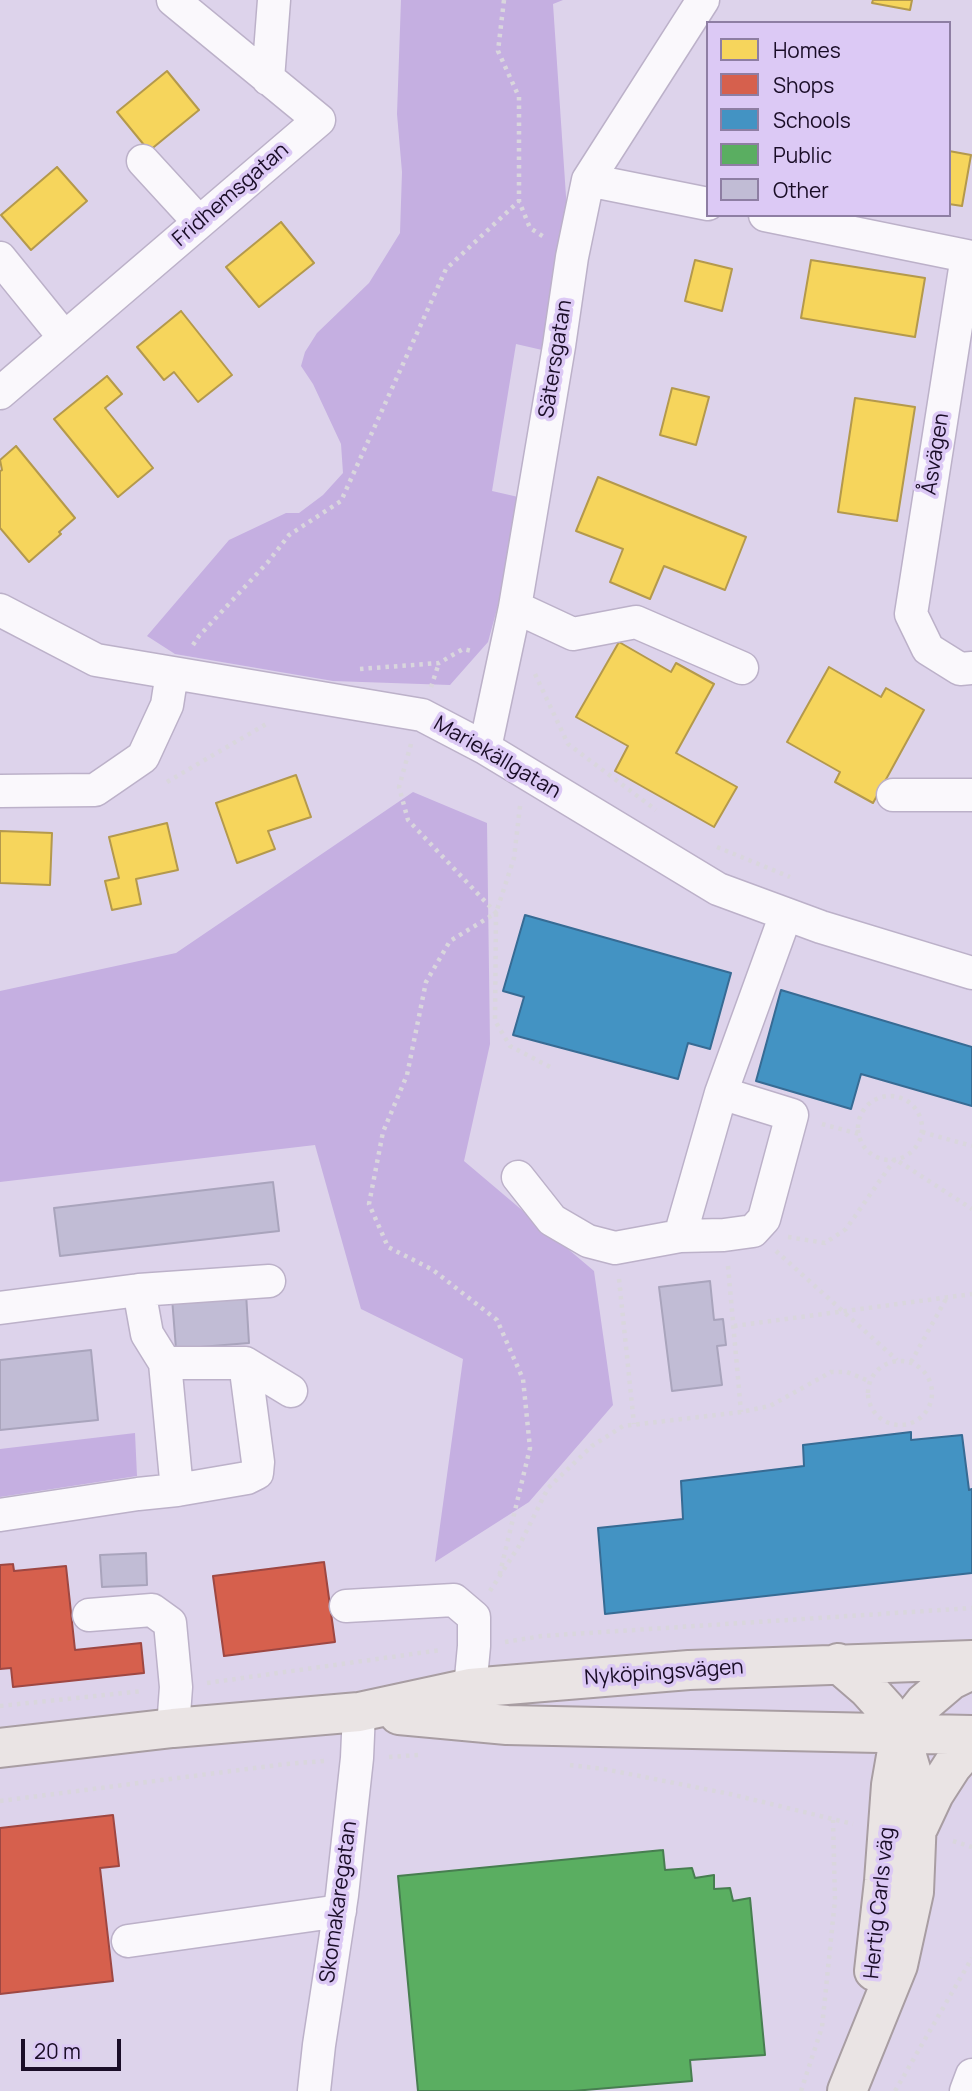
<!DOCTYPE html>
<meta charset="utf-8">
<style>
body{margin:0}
#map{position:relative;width:972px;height:2091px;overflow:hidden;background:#ddd3eb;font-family:Manrope,sans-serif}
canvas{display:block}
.legend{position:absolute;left:706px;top:21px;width:245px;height:196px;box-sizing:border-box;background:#dcc9f5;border:2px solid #8e7ea3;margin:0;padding:9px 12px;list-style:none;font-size:21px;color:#1a0d27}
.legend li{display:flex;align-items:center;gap:14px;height:35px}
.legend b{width:35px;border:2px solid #8e7ea3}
.scale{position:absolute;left:21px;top:2039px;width:100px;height:32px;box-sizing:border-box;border:4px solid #1a0d27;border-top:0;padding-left:9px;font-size:21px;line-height:24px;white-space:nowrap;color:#1a0d27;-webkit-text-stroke:5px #dcc9f5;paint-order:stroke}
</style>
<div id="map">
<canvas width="972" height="2091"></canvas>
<ul class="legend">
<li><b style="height:19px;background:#f6d55c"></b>Homes</li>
<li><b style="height:19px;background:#d6604d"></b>Shops</li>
<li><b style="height:19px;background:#4393c3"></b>Schools</li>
<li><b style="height:19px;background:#5aae61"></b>Public</li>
<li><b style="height:19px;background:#c1bcd5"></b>Other</li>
</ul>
<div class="scale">20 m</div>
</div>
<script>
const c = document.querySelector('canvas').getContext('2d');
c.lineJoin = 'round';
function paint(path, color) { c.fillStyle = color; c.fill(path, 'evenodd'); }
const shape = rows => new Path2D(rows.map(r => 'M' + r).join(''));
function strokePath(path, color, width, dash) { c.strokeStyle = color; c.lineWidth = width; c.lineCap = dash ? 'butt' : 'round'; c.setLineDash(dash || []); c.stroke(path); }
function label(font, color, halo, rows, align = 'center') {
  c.font = font + ' Manrope,sans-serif'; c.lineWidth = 7; c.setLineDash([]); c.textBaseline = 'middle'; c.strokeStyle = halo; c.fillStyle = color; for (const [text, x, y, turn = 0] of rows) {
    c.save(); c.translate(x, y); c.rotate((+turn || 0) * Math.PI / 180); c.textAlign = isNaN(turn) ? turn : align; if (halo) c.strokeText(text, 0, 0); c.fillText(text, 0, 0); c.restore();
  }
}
paint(shape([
 [401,0,563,0,553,4,567,211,551,352,516,344,492,491,527,499,488,642,450,685,333,681,175,654,147,636,229,540,286,513,299,513,323,495,343,473,341,444,313,384,301,366,305,352,317,333,369,283,400,233,402,172,397,114],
 [413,792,487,823,490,1044,464,1161,594,1271,613,1405,529,1502,435,1562,463,1359,361,1309,315,1145,0,1182,0,991,176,953],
 [135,1433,137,1476,0,1497,0,1449]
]), '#c5afe1');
const homes = shape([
 [873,0,912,0,910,10,872,3,873,0],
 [167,71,199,110,149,151,117,112,167,71],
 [949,151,971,155,962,206,949,204,949,151],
 [57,167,87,201,31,250,1,215,57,167],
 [281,222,314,263,259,307,226,267,281,222],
 [695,260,732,269,722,311,685,301,695,260],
 [811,260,925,278,915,337,801,318,811,260],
 [181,311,232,375,198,402,174,372,164,380,137,347,181,311],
 [107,376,122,394,105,408,153,468,118,497,54,419,107,376],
 [672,388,709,397,696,445,660,435,672,388],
 [855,398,915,407,897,521,838,512,855,398],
 [16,446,75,518,59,532,61,534,29,562,0,528,0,471,2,470,0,460,16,446],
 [598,477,746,537,725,590,664,566,650,599,610,582,623,549,576,531,598,477],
 [619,642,671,672,676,663,714,684,676,753,737,787,714,827,615,771,628,746,576,717,619,642],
 [829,667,881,697,886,688,924,710,873,803,835,782,840,772,787,742,829,667],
 [296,775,311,817,268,831,275,849,237,863,216,803,296,775],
 [167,823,178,870,136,879,141,904,112,910,105,881,119,878,109,837,167,823],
 [0,831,52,833,50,885,0,883,0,831]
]);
paint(homes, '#f6d55c');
strokePath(homes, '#b4994c', 2);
const shops = shape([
 [324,1562,335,1642,224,1656,213,1576,324,1562],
 [13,1564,14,1571,66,1566,75,1650,141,1643,144,1673,13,1687,11,1668,0,1669,0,1565,13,1564],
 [113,1815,119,1866,100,1868,113,1981,0,1994,0,1828,113,1815]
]);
paint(shops, '#d6604d');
strokePath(shops, '#9e4742', 2);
const schools = shape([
 [525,915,731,973,710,1049,688,1043,678,1079,513,1035,524,997,503,991,525,915],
 [781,990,972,1047,972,1106,861,1074,851,1109,756,1081,781,990],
 [911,1432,911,1440,962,1435,969,1490,972,1489,972,1573,605,1614,598,1528,683,1519,681,1481,804,1466,803,1445,911,1432]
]);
paint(schools, '#4393c3');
strokePath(schools, '#376b94', 2);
const public = shape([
 [663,1850,665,1870,692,1868,695,1878,714,1875,714,1889,730,1888,733,1901,750,1898,765,2055,690,2060,692,2081,573,2091,418,2091,398,1876,663,1850]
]);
paint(public, '#5aae61');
strokePath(public, '#477e50', 2);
const building = shape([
 [273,1182,279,1231,60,1256,54,1208,273,1182],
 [710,1281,714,1320,723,1319,726,1345,717,1346,722,1385,672,1391,659,1287,710,1281],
 [246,1293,249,1343,176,1349,172,1298,246,1293],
 [91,1350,98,1420,0,1430,0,1360,91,1350],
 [146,1553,147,1585,102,1587,100,1555,146,1553]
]);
paint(building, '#c1bcd5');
strokePath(building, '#a9a4bc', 2);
const minor = shape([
 [268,79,274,0],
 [143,161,199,222],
 [588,180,708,204],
 [765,215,972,257],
 [967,256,911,614,928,649,960,669,972,668],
 [0,258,64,337],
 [0,393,319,120,173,0],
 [515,607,573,634,636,622,742,668],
 [0,610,96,660,422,715,485,748,718,889,821,927,972,973],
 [485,748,515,607,559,346,572,257,588,180,703,0],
 [0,791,95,790,114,777,143,757,167,705,172,673],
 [893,795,972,795],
 [518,1177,552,1220,588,1241,615,1248,680,1236,721,1093,786,914],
 [680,1236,724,1235,753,1231,764,1219,792,1115,721,1093],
 [139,1290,269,1281],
 [0,1308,139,1290,147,1334,165,1363,177,1490,138,1494,0,1515],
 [165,1363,245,1363,258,1462,257,1473,247,1478,177,1490],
 [245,1363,291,1391],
 [346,1606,454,1600,474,1617,474,1646,468,1710],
 [89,1615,152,1610,170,1623,176,1687,173,1728],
 [128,1941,340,1911],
 [314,2091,319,2045,342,1895,357,1758,359,1712],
 [966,2091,972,2075]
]);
const major = shape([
 [838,1663,867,1688,886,1709,900,1733,918,1793,914,1892,898,1965,847,2091],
 [399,1715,507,1725,972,1735],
 [0,1748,173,1728,359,1712,470,1688,689,1670,972,1660],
 [919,1826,934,1794,952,1766,972,1743],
 [874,1971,884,1881,891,1785,900,1733,924,1703,951,1680,972,1670]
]);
strokePath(minor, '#bcb1c9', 35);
strokePath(major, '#a89da2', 42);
strokePath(shape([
 [504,0,498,51,519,97,519,201,530,228,544,237],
 [193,645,199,636,268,562,289,535,341,501,446,269,519,201],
 [360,669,439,663,463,649,472,651],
 [535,674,568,744,656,810],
 [431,687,439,663],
 [411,744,399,787,408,820,496,913,450,941,426,982,407,1075,383,1132,369,1204,388,1247,433,1270,497,1320,523,1379,530,1448,499,1577],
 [167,782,268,723],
 [520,806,514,858,496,913,495,1021,510,1046,552,1068],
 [717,847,790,877],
 '858 1128a32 32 0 1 1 64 0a32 32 0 1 1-64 0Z',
 [822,1124,859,1134],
 [922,1132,972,1146],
 [788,1237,825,1243,846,1229,895,1159,972,1209],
 [776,1251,897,1360],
 [728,1266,741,1412],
 [619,1279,634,1424],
 [734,1326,972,1294],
 '868 1393a32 32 0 1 1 64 0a32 32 0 1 1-64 0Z',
 [911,1362,946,1299],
 [490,1591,519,1546,548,1488,592,1446,623,1426,741,1412,770,1406,831,1372,847,1372,869,1381],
 [505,1642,542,1636,972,1608],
 [207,1683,441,1650],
 [0,1706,143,1691],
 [389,1757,419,1755],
 [570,1765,604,1769,730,1794,853,1824],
 [0,1801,286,1764,324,1761],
 [953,1841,972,1847],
 [801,2091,822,2027,835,1900,833,1820],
 [895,2091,972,1958]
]), '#d9d6dd', 4.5, [3.5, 5]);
strokePath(minor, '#faf8fc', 32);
strokePath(major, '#eae4e4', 38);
label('21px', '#1a0d27', '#dcc9f5', [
 ["Fridhemsgatan",231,195,-41],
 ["Sätersgatan",556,359,-81],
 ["Åsvägen",936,454,-81],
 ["Mariekällgatan",497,758,30],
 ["Nyköpingsvägen",664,1673,-4],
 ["Skomakaregatan",339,1902,-82],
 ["Hertig Carls väg",880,1903,-84]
]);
</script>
